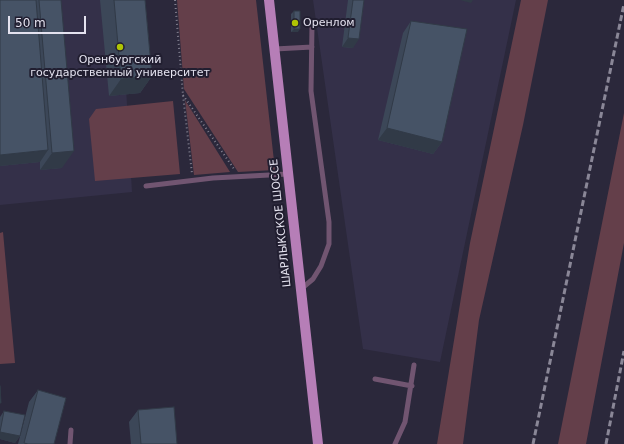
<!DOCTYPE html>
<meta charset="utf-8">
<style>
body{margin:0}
#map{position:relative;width:624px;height:444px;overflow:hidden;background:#2b283b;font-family:"DejaVu Sans",sans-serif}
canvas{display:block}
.scale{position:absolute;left:8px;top:16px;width:78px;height:18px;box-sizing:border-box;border:2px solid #e4e2ef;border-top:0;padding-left:5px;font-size:12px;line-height:14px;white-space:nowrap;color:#e4e2ef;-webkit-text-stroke:3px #211e30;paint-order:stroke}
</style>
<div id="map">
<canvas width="624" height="444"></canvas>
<div class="scale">50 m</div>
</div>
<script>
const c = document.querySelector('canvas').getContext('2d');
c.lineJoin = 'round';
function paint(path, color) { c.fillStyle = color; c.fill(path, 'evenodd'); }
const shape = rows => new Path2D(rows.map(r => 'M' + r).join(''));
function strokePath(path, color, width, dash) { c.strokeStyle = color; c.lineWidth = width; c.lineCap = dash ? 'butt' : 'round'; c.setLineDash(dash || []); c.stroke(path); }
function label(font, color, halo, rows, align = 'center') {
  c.font = font + ' "DejaVu Sans",sans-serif'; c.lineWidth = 4; c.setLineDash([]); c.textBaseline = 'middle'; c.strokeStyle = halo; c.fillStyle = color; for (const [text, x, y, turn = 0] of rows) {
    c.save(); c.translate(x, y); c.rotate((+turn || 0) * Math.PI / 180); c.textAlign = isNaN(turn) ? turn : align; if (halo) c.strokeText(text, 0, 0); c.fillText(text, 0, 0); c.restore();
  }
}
paint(shape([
 [0,0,121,0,132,192,0,205],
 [313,0,516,0,440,362,363,349]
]), '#343049');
paint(shape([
 [177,0,256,0,275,170,238,172,184,89],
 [521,0,548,0,523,125,479,320,463,444,437,444,470,243],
 [185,100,230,172,194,175],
 [173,101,180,174,95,181,89,119,96,109],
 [624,113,624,243,586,444,558,444],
 [3,232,15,363,0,364,0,233]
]), '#643f4a');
strokePath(shape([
 [175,0,183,95,192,174],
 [183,95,234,169]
]), '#838090', 2, [1, 3]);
strokePath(shape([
 [275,49,312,47],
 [146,186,213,178,288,174],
 [301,289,313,279,321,266,329,244,329,222,311,91,312,25],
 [375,379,412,386],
 [70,444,71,430],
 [395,444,405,422,414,365]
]), '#715571', 5);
strokePath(shape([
 [269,0,318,444]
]), '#b67eb7', 10);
strokePath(shape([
 [533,444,624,4],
 [606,444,624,351]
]), '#8a8797', 3, [6, 3]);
paint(shape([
 [0,0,61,0,62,168,40,170,40,162,0,166],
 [100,0,145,0,152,76,140,93,109,96],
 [348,0,364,0,353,48,342,47],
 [294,11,298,32,291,32,291,14],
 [411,21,442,142,433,154,378,140,403,33],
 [38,390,54,444,18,444,29,402],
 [138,410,177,444,131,444,129,422],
 [4,411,20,436,15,443,0,439,0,417]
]), '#3c4758');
paint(shape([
 [460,0,473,0,471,3],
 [294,29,300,29,298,32,291,32],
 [348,38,359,39,353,48,342,47],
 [152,76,140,93,109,96,121,79],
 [387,128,442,142,433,154,378,140],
 [48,150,40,162,0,166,0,155],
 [74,151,62,168,40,170,52,153],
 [0,432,20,436,15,443,0,439]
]), '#313a47');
const building = shape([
 [0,0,36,0,48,150,0,155,0,0],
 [39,0,61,0,74,151,52,153,39,0],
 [114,0,145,0,152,76,121,79,114,0],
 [353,0,364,0,359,39,348,38,353,0],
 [294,11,300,11,300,29,294,29,294,11],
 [411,21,467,29,442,142,387,128,411,21],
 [0,386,1,403,0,403,0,386],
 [38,390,66,398,54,444,28,444,24,443,38,390],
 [174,407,177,444,141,444,138,410,174,407],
 [4,411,25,415,20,436,0,432,4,411]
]);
paint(building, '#465366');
strokePath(building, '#313a47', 1);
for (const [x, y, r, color] of [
 [295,23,4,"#afc504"],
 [120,47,4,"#afc504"]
]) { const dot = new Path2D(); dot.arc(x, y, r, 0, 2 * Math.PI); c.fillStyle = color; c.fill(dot); strokePath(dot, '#211e30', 1.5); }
label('11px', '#e4e2ef', '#211e30', [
 ["Оренлом",303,23],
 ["Оренбургский",120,60,"center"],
 ["государственный университет",120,73,"center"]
], 'left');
label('11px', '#e4e2ef', '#211e30', [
 ["ШАРЛЫКСКОЕ ШОССЕ",281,223,-96]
]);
</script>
